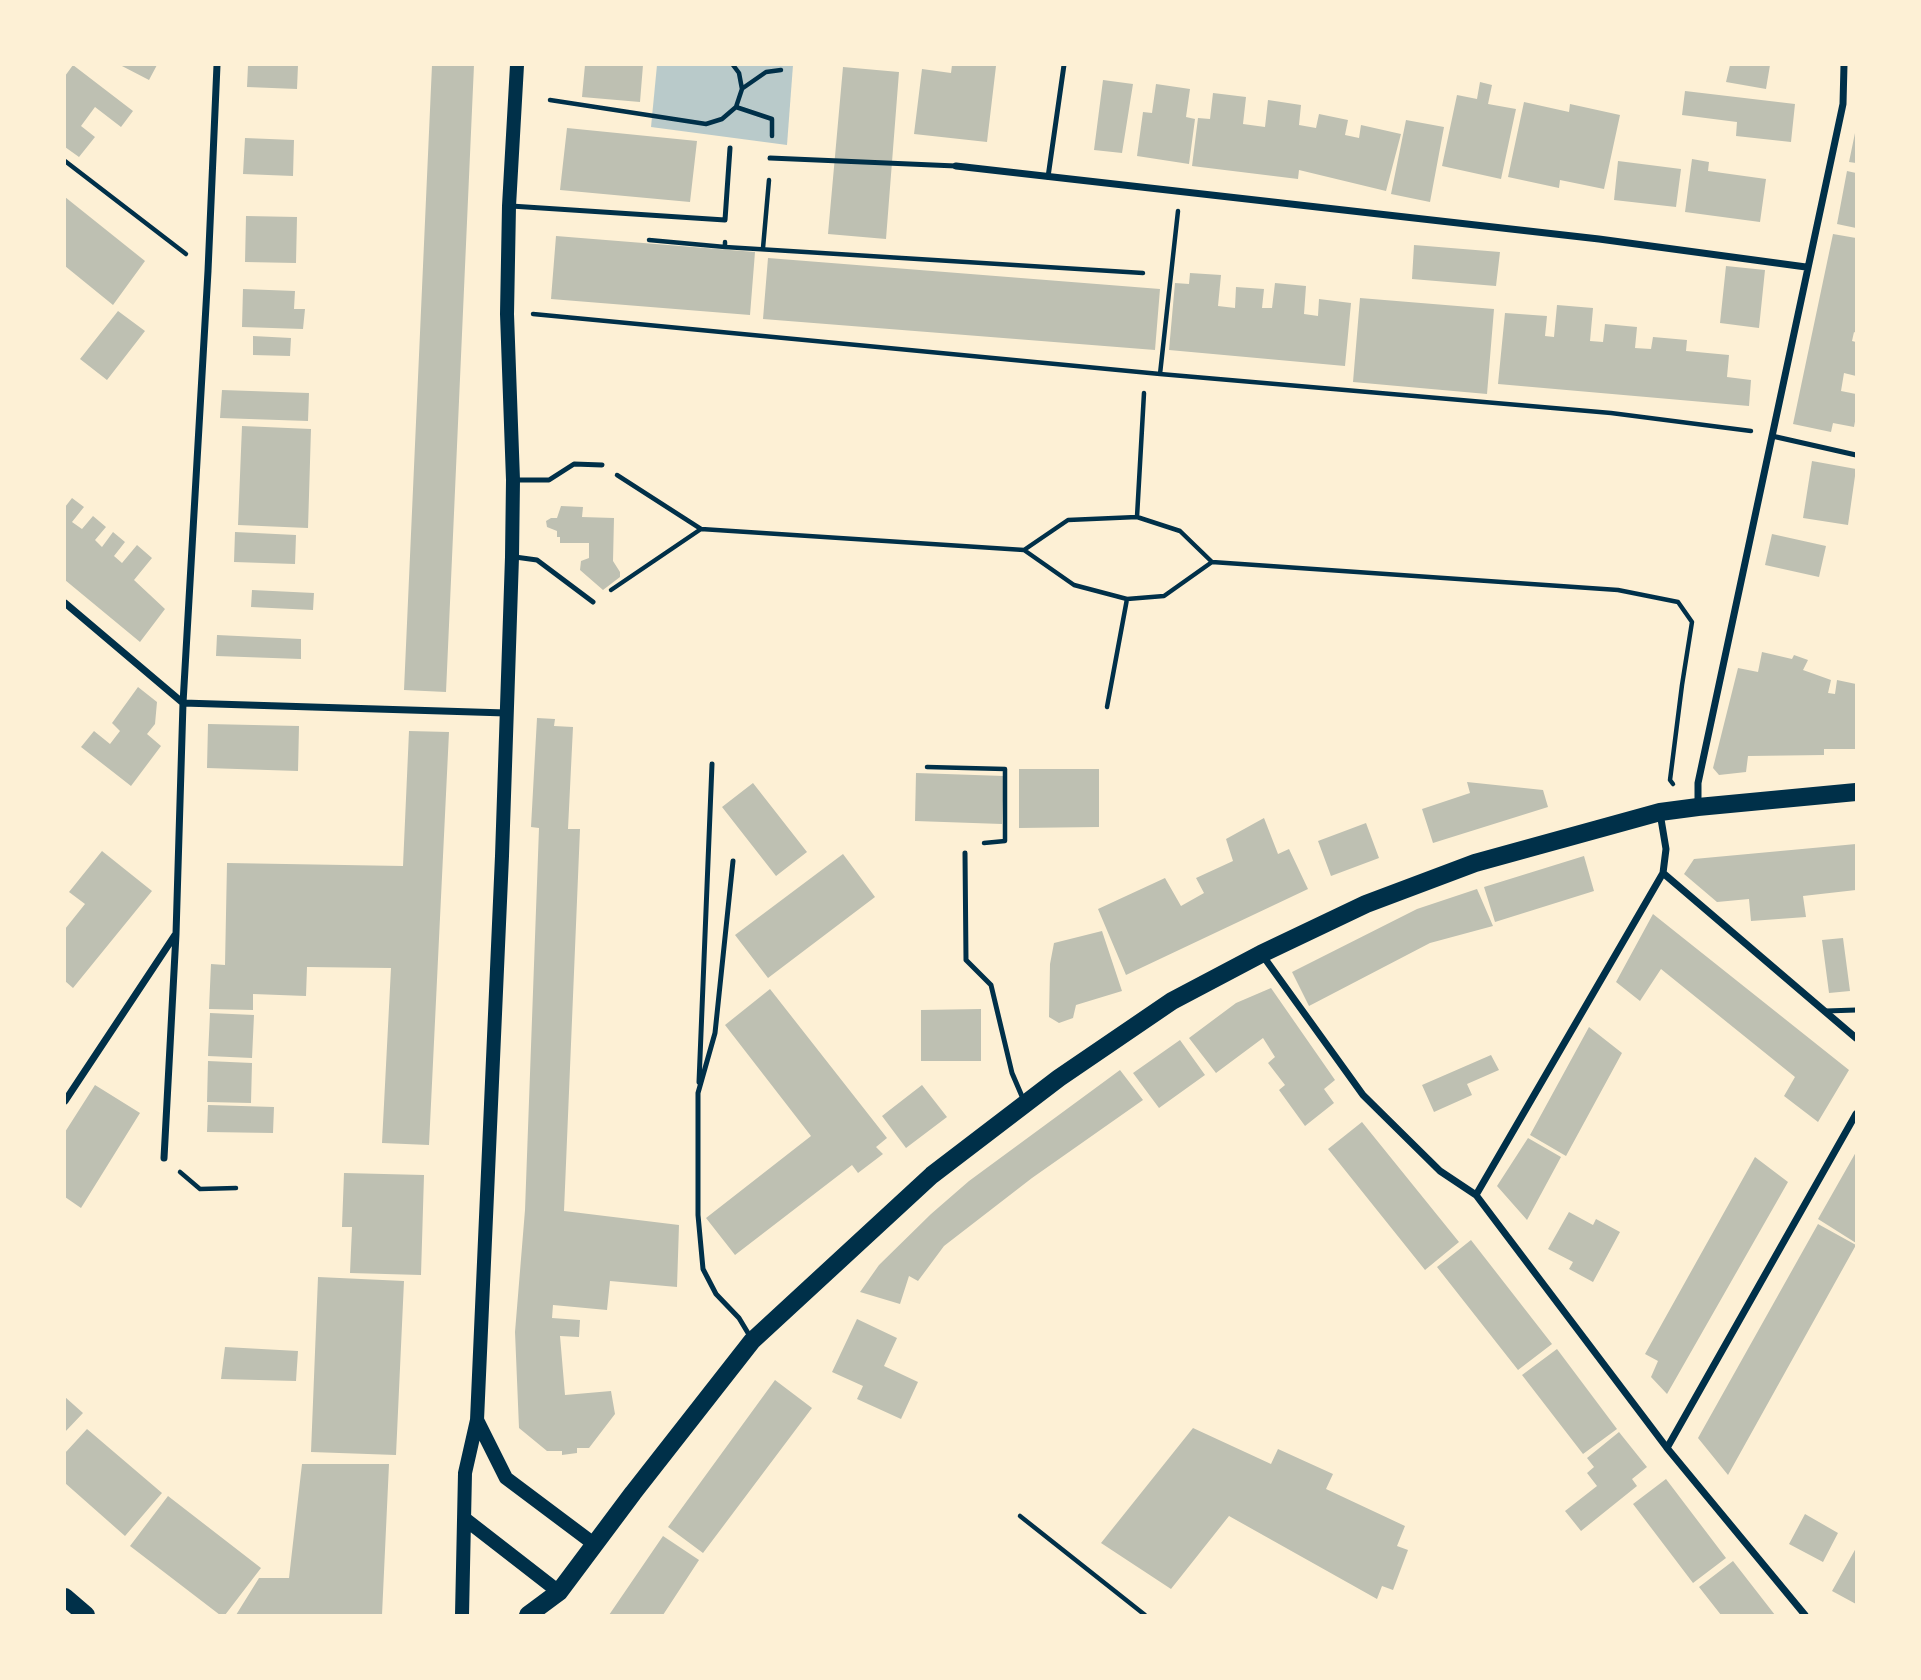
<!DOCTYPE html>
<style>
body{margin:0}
#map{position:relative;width:1921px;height:1680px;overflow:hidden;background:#fdf0d5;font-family:Ubuntu,sans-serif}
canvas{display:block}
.frame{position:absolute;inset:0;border:66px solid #fdf0d5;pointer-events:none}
</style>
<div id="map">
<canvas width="1921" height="1680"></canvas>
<div class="frame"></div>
</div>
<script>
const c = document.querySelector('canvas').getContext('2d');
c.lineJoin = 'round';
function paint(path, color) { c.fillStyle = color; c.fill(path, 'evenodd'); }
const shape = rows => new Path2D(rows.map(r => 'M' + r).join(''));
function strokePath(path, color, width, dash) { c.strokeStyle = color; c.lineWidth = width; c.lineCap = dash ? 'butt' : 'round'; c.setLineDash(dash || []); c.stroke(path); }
paint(shape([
 [657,65,793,65,787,145,651,127]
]), '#b9caca');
paint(shape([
 [73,65,133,111,121,127,95,107,81,126,95,137,79,157,65,147,65,76],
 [120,65,157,65,149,80],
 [248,65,298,65,297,89,247,87],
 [432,65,474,65,446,692,404,690],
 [585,65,643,65,640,102,582,97],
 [952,65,996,66,987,142,914,134,922,69,951,73],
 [1730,65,1770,65,1766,89,1726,82],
 [843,67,899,72,886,239,828,234],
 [1103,80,1133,84,1122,153,1094,150],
 [1480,82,1492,85,1488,104,1516,109,1501,179,1442,166,1457,95,1477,99],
 [1156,84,1190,89,1186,117,1195,119,1189,164,1137,156,1143,112,1152,113],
 [1685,91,1795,104,1791,142,1736,136,1737,122,1682,115],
 [1213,93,1246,97,1243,124,1265,127,1268,100,1301,105,1299,125,1316,128,1319,114,1348,120,1345,135,1359,138,1361,125,1401,134,1386,191,1299,170,1298,179,1192,166,1198,118,1210,119],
 [1524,102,1569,112,1570,104,1620,115,1604,189,1560,180,1559,188,1508,177],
 [1406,120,1444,127,1430,202,1391,194],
 [567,128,697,141,690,202,560,190],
 [1855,133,1856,133,1856,163,1849,162],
 [245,138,294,140,293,176,243,174],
 [1692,159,1709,162,1708,171,1766,179,1760,222,1685,212],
 [1618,161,1681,169,1676,207,1614,200],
 [1847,171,1856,173,1856,228,1837,224],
 [65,197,145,261,113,305,65,266],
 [246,216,297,217,296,263,245,262],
 [1833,234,1856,238,1856,333,1854,332,1852,341,1856,342,1856,376,1844,373,1841,391,1856,394,1856,416,1854,427,1833,423,1831,432,1793,424],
 [556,236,755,252,750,315,551,299],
 [1414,245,1500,252,1496,286,1412,279],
 [768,258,1160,289,1155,350,763,319],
 [1726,266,1765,270,1759,328,1720,323],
 [1190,273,1221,275,1218,306,1235,308,1236,287,1264,289,1262,308,1272,308,1275,283,1306,286,1304,314,1318,316,1319,299,1351,303,1345,366,1169,350,1175,283,1189,284],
 [243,289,295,291,294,309,305,309,303,329,242,327],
 [1360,298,1494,309,1487,394,1353,382],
 [1557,305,1593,308,1590,341,1603,342,1605,324,1637,327,1635,348,1651,349,1653,337,1687,340,1686,351,1729,355,1727,377,1751,380,1749,406,1498,384,1505,313,1547,316,1545,336,1554,337],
 [118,311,145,331,107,380,80,359],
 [253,336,291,338,290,356,253,355],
 [222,390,309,393,308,421,220,418],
 [242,426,311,429,308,528,238,525],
 [1812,461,1856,469,1848,525,1803,518],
 [72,498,84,507,72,522,82,529,93,516,106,527,95,540,102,547,113,532,125,542,114,556,122,563,137,545,152,558,134,580,165,609,140,642,65,580,65,507],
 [561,506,583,507,582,517,614,518,613,561,620,572,620,577,603,590,580,570,581,561,589,558,589,543,560,543,560,537,557,537,557,531,547,527,546,521,551,518,557,518],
 [235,532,296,535,295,564,234,562],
 [1772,534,1826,546,1819,577,1765,565],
 [252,590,314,593,313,610,251,607],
 [217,635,301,639,301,659,216,656],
 [1762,652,1792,659,1794,655,1808,660,1803,670,1831,680,1828,693,1835,694,1837,680,1856,684,1856,749,1824,749,1824,755,1748,756,1746,772,1719,775,1713,768,1738,668,1758,672],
 [138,687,157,702,155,724,147,734,161,746,131,786,81,747,94,731,110,744,120,731,112,723],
 [537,718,555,719,554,726,573,727,568,829,580,829,564,1211,679,1225,677,1287,610,1281,607,1310,553,1305,552,1318,580,1320,579,1337,560,1336,565,1395,611,1391,615,1414,589,1448,577,1448,577,1453,562,1455,562,1451,547,1451,519,1428,515,1332,525,1210,539,828,531,827],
 [208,724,299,726,298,771,207,768],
 [409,731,449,732,429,1145,382,1143,391,968,307,967,306,996,253,994,253,1010,209,1009,211,964,225,965,227,863,403,866],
 [1019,769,1099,769,1099,827,1019,828],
 [916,773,1004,776,1002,824,915,821],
 [1467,782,1543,790,1548,807,1433,843,1422,809,1470,793],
 [753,783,807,852,776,876,722,807],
 [1264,818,1278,854,1289,849,1308,889,1126,975,1098,909,1165,878,1181,906,1204,893,1196,878,1233,861,1226,839],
 [1366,823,1379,858,1331,876,1318,841],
 [1856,844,1856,890,1803,896,1806,917,1751,921,1749,899,1717,902,1684,874,1694,859],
 [102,851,152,891,73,988,65,981,65,929,85,904,69,892],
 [843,854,875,897,768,978,735,935],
 [1584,856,1594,891,1495,922,1484,887],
 [1477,889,1493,926,1430,943,1309,1006,1292,972,1417,909],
 [1653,914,1849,1070,1818,1122,1784,1096,1795,1077,1661,969,1640,1001,1616,982],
 [1102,931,1122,991,1076,1005,1073,1018,1059,1023,1049,1017,1050,964,1054,943],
 [1843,938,1850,991,1829,993,1822,940],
 [1271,988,1335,1080,1324,1089,1334,1103,1305,1126,1279,1090,1285,1085,1268,1063,1275,1057,1263,1038,1216,1073,1189,1038,1236,1003],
 [770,989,887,1138,876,1147,883,1154,858,1173,852,1165,735,1255,706,1218,811,1136,725,1025],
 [981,1009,981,1061,921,1061,921,1010],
 [210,1013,254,1015,252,1058,208,1056],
 [1589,1027,1622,1053,1566,1156,1530,1135],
 [1180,1040,1205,1075,1159,1108,1133,1073],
 [1491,1055,1499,1070,1467,1084,1472,1095,1434,1112,1422,1085],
 [208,1061,252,1063,251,1103,207,1102],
 [1120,1070,1143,1100,1032,1178,944,1246,918,1281,909,1276,900,1304,860,1292,879,1265,931,1214,969,1181],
 [95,1085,140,1113,81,1208,65,1197,65,1132],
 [922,1085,947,1117,906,1148,882,1116],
 [208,1105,274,1107,273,1133,207,1132],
 [1362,1122,1459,1242,1425,1270,1328,1149],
 [1528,1138,1561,1157,1527,1220,1497,1186],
 [1856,1152,1856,1243,1818,1219],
 [1755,1157,1788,1182,1667,1394,1651,1377,1658,1361,1645,1354],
 [344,1173,424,1175,421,1275,350,1273,352,1227,342,1227],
 [1569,1212,1593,1225,1596,1219,1620,1232,1593,1282,1569,1269,1573,1262,1548,1249],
 [1818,1224,1856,1245,1728,1475,1698,1438],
 [1471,1240,1552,1344,1518,1370,1437,1267],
 [318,1277,404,1281,396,1455,311,1452],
 [857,1319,897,1338,884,1366,918,1382,901,1419,857,1399,863,1386,832,1372],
 [225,1347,298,1351,296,1381,221,1379],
 [1557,1349,1617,1429,1583,1454,1522,1375],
 [775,1380,812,1408,703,1553,668,1527],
 [65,1397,83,1413,65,1432],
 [1193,1428,1271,1464,1278,1449,1333,1474,1326,1489,1405,1526,1397,1546,1408,1550,1393,1590,1382,1586,1377,1599,1229,1516,1171,1589,1101,1543],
 [87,1429,162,1493,125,1536,65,1483,65,1453],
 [1619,1432,1647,1467,1632,1479,1637,1486,1581,1531,1565,1511,1597,1486,1587,1473,1594,1467,1587,1458],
 [302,1464,389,1464,382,1615,236,1615,259,1578,289,1578],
 [1666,1479,1726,1558,1693,1583,1633,1504],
 [168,1496,261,1568,225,1615,220,1615,130,1546],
 [1805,1514,1838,1533,1823,1562,1789,1544],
 [663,1536,699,1560,663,1615,609,1615],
 [1856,1548,1856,1604,1832,1591],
 [1733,1561,1775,1615,1721,1615,1699,1587]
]), '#bec0b2');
strokePath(shape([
 [743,88,766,72,781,70],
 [550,100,706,124,722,119,736,107,742,89,739,73,733,65],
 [736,107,772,119,772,136],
 [65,161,186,254],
 [649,240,725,247],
 [725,242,725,247,1143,273],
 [763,248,769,180],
 [533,314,1160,374,1611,413,1751,431],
 [1160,374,1178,211],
 [1137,517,1144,393],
 [701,529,1024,550,1074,585,1127,599,1164,596,1212,562,1180,531,1137,517,1068,520,1024,550],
 [1212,562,1618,590,1678,602,1692,622,1682,685,1670,780,1673,784],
 [611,590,701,529,617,475],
 [1107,707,1127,599],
 [927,767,1005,769,1005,841,984,843],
 [180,1172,200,1189,236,1188],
 [1020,1516,1145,1615]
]), '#003049', 4.5);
strokePath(shape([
 [770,158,956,166],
 [1048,177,1064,65],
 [511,206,725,220,730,148],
 [1772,436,1856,455],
 [516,480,549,480,574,464,602,465],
 [515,557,537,560,593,602],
 [965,853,966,960,991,985,1012,1073,1024,1101],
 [733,861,715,1033,698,1093,698,1215,703,1269,716,1294,739,1318,751,1338],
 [1826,1011,1856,1010],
 [699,1082,712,764]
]), '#003049', 5);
strokePath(shape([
 [956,166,1599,239,1806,267],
 [65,603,183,703,506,713],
 [1698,806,1698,783,1843,104,1844,65],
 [1660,813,1666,849,1663,873,1856,1038],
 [1263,956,1363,1095,1440,1171,1476,1195,1667,1448,1805,1615],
 [65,1101,175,935],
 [164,1158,176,934,183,703,208,271,217,65],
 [1476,1195,1663,873],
 [1667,1448,1856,1114]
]), '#003049', 7);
strokePath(shape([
 [477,1420,506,1478,594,1544],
 [465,1519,559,1592],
 [462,1615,465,1473,477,1420,502,856,512,557,513,480,507,314,509,206,517,65]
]), '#003049', 14);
strokePath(shape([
 [65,1597,86,1615],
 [528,1615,559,1592,633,1493,752,1341,932,1175,1059,1078,1172,1001,1261,954,1366,904,1475,863,1660,812,1698,807,1856,792]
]), '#003049', 18);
</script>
